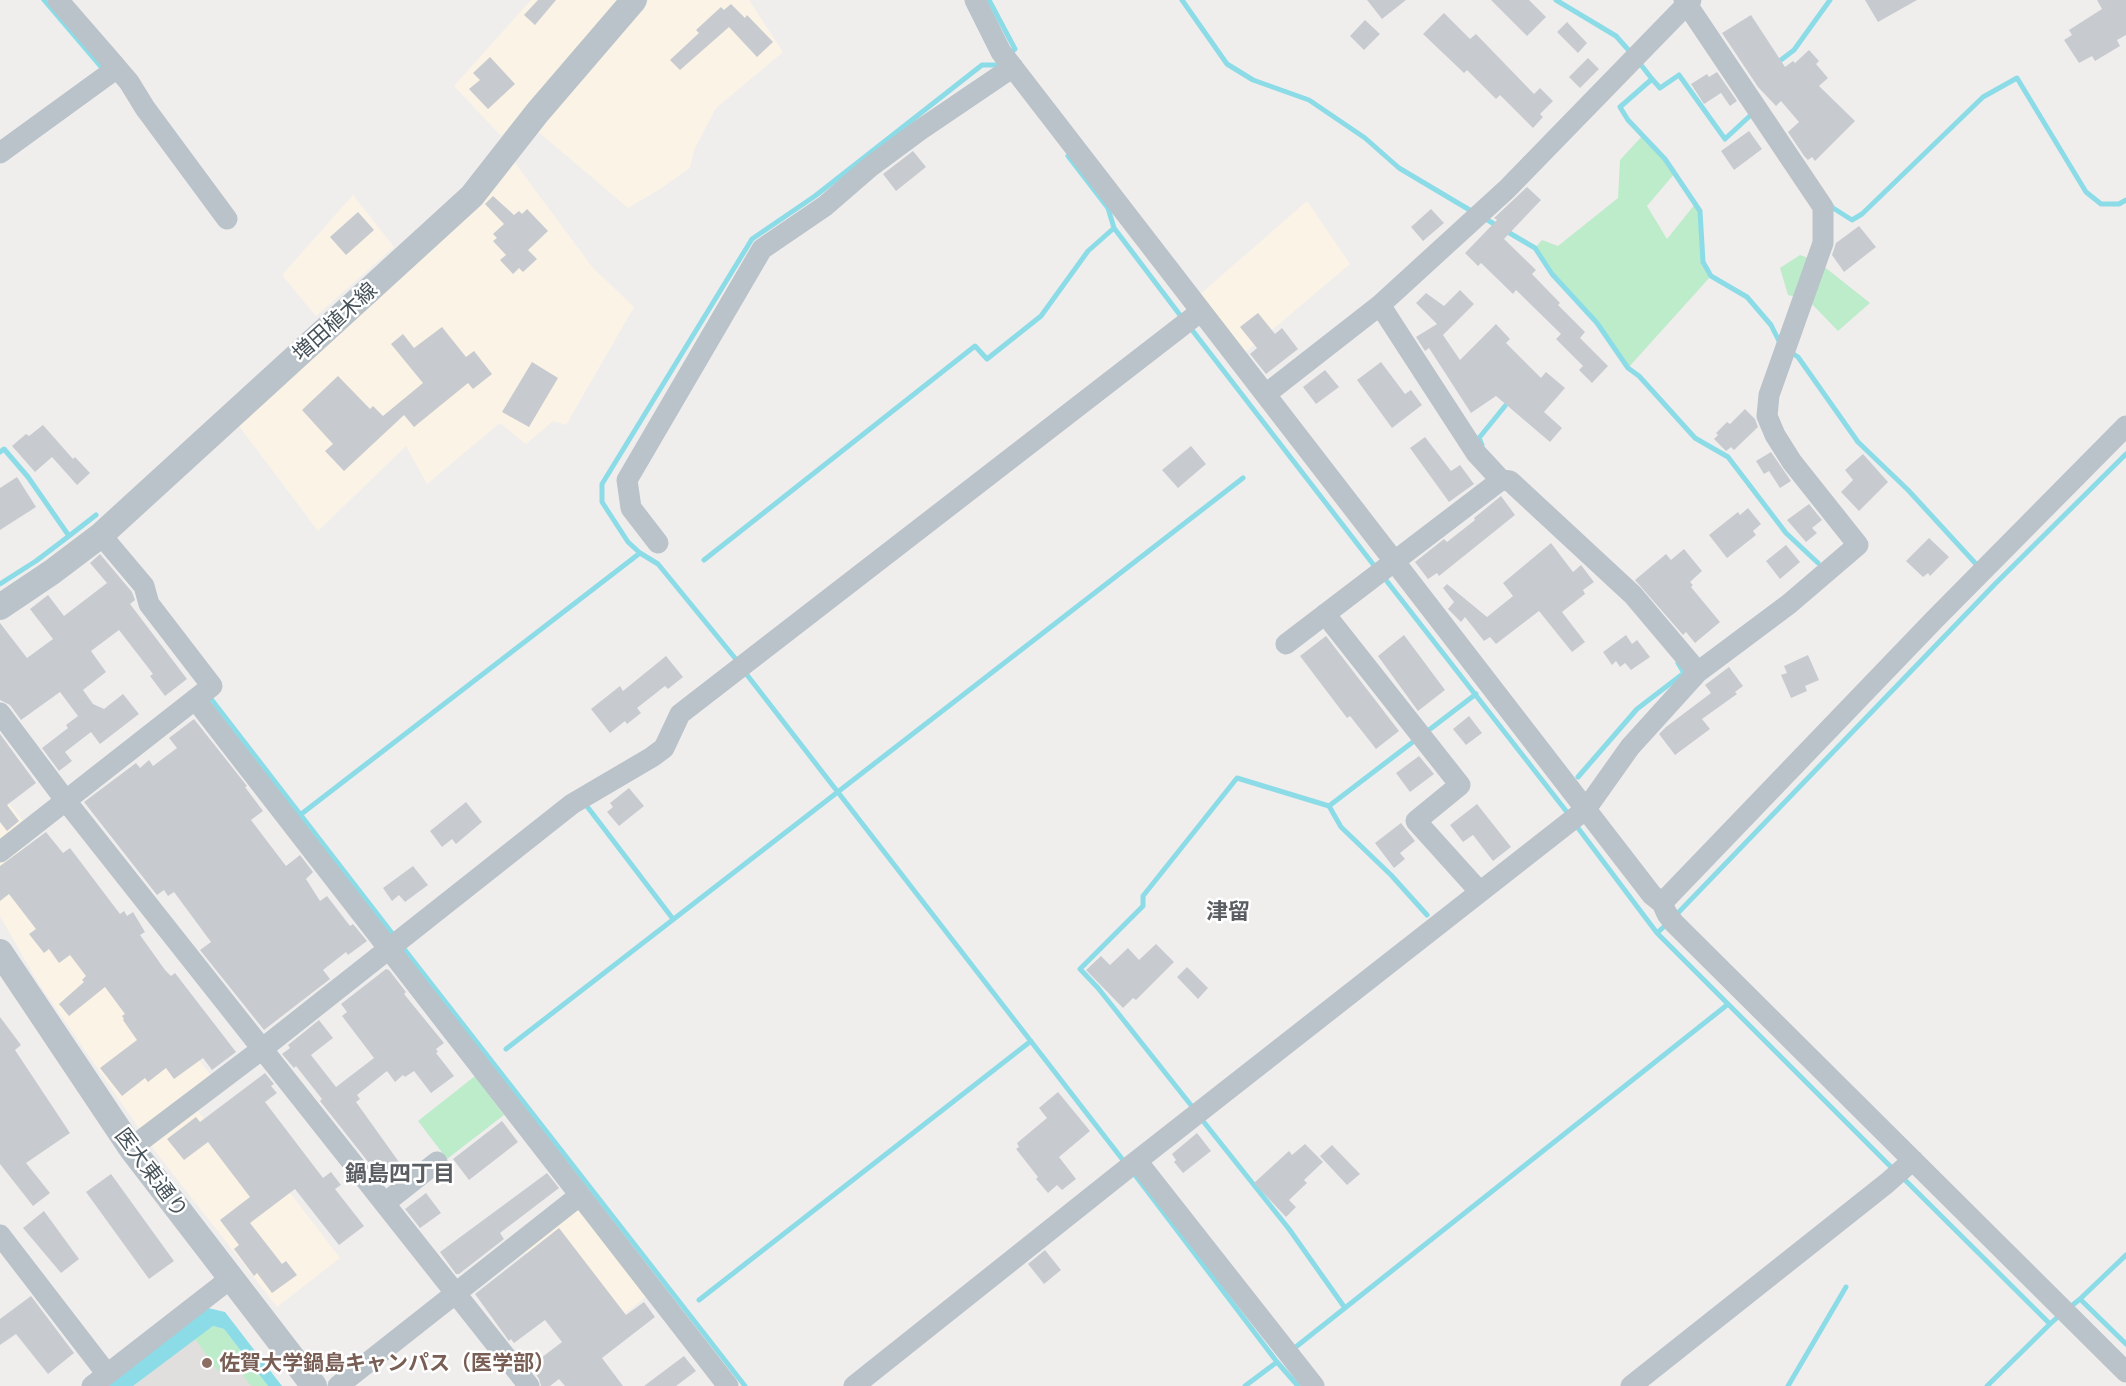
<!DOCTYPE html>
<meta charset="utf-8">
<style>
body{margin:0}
canvas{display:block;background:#f0eded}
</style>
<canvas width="2126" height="1386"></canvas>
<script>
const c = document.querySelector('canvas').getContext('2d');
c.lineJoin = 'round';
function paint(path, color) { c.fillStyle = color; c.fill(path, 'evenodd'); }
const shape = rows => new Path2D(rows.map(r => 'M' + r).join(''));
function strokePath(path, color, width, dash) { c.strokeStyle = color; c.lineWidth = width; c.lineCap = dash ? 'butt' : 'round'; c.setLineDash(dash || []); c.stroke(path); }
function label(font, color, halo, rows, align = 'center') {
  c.font = font + ' "Asap Condensed","Noto Sans JP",sans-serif'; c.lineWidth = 5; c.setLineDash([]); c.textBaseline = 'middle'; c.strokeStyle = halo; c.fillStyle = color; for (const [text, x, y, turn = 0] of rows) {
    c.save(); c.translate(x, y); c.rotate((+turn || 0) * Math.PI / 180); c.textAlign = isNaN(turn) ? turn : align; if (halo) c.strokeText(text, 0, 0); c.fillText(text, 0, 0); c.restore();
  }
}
paint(shape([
 [531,0,625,0,501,136,454,86],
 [649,0,749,0,783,52,716,108,694,150,690,168,660,189,628,208,535,129],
 [515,163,593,268,634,307,566,425,553,421,526,444,500,423,427,484,406,446,318,531,239,426,478,208],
 [353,195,394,247,316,316,282,275],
 [1307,201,1350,264,1242,355,1197,297],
 [0,792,27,826,15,836,156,1018,163,1013,215,1081,190,1101,223,1143,241,1129,340,1258,277,1307,152,1147,37,981,0,916],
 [577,1207,647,1296,593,1338,522,1249]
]), '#faf3e6');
paint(shape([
 [213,1326,268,1386,133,1386,195,1339]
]), '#e1dede');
paint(shape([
 [1643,135,1665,159,1675,173,1647,206,1667,239,1695,204,1700,211,1703,262,1711,276,1628,368,1597,323,1552,274,1535,248,1542,240,1558,246,1618,198,1620,160],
 [1800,255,1817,261,1870,303,1838,331,1808,300,1788,295,1780,268],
 [475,1076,504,1115,447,1159,418,1121],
 [213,1326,224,1329,268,1386,251,1386,239,1370,218,1371,195,1339]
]), '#bdeccb');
paint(shape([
 [208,1308,225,1312,282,1386,268,1386,224,1329,213,1326,133,1386,106,1386]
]), '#8cdce7');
strokePath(shape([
 [44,0,102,68],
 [989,0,1015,49,1009,54],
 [1182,0,1227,64,1253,80,1309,100,1365,138,1399,168,1473,212],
 [1556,0,1616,36,1632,54],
 [1638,61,1652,79,1620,107,1628,120,1665,159,1700,211,1703,262,1711,276,1747,297,1771,325,1780,343],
 [1777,63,1794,50,1830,0],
 [1652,79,1660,88,1679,75,1725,139,1753,113],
 [1068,156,1108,208,1114,228,1183,319],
 [1830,204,1833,208,1852,220,1862,214,1983,97,2017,78,2086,192,2101,204,2119,204,2126,200],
 [1484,218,1535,248,1552,274,1597,323,1628,368,1639,376,1695,438,1728,457,1786,533,1818,563],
 [1189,326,1376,568],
 [1789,351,1798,357,1858,442,1908,490,1976,564],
 [1482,445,1479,438,1505,406],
 [0,452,4,449,28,477,69,536,96,515],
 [704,560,975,346,987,359,1041,316,1088,251,1114,228],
 [1382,575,1570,816],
 [0,584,36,561,69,536],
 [739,663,658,564,640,553,628,542,602,502,602,484,752,239,815,196,982,65,997,65,1002,61],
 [744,671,1126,1164],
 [208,695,395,937],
 [1425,733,1476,694],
 [1578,777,1637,709,1684,673,1678,663],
 [586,805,673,919],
 [1329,806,1341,827,1391,875,1427,915],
 [300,815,640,553],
 [1575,824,1657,933],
 [1675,916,1995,584,2126,454],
 [1668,923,1657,933,1894,1170],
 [401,945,745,1386],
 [506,1049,1243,478],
 [1194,1109,1098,988,1080,969,1143,906,1143,896,1237,778,1329,806,1418,738],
 [1199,1116,1289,1229,1345,1308],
 [1132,1171,1277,1362,1298,1386],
 [1901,1176,2050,1324,2061,1314],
 [2080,1299,2126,1255],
 [699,1300,1031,1041],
 [2069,1308,2080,1299,2126,1344],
 [1297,1346,1727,1005],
 [1245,1386,1277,1362],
 [1788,1386,1846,1287],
 [1987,1386,2050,1324]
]), '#8cdce7', 5);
paint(shape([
 [538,0,556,0,535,25,524,15],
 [1367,0,1406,0,1382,19],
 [1491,0,1529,0,1546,17,1527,36],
 [1865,0,1917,0,1878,22],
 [2097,0,2126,0,2126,35,2117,40,2120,46,2095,61,2092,56,2079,63,2064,40,2072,35,2069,30,2102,9],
 [731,4,745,18,747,15,773,42,757,57,729,27,680,70,670,60,699,33,696,30,721,7,724,10],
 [1444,13,1470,39,1476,34,1534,94,1540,88,1553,101,1540,114,1543,117,1533,128,1500,95,1496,99,1467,70,1464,73,1423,34],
 [1751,15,1785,67,1793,61,1795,63,1809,50,1819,61,1816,64,1828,78,1819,86,1855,121,1815,161,1812,157,1808,160,1804,156,1788,132,1799,122,1781,101,1776,106,1758,87,1722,33],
 [1365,20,1380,34,1364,50,1350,36],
 [1567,22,1587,43,1578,53,1557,32],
 [490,57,515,84,488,109,469,89,480,80,473,73],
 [1588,58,1599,69,1580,88,1569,77],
 [1717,72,1737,101,1730,106,1721,93,1704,104,1691,84,1707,74,1709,77],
 [1749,131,1762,149,1734,170,1721,151],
 [913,151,926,167,896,191,883,174],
 [1527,187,1541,200,1504,239,1536,270,1532,274,1560,303,1558,305,1585,332,1580,338,1608,366,1592,383,1579,370,1583,366,1556,339,1561,334,1516,290,1513,294,1481,263,1478,266,1465,253,1497,220,1494,218],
 [493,196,514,215,519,211,522,214,527,209,548,231,528,250,537,259,523,272,519,268,513,274,500,260,506,255,493,241,497,238,493,234,504,224,485,204],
 [1431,209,1444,223,1423,241,1411,227],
 [358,212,374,230,346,255,330,237],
 [1859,226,1876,247,1844,272,1832,255,1836,243],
 [1460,290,1474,304,1443,335,1460,360,1496,324,1510,339,1506,343,1541,378,1546,372,1565,388,1544,412,1562,428,1550,442,1496,396,1471,413,1429,348,1425,351,1416,337,1437,324,1416,303,1426,293,1444,306],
 [1258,313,1275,334,1282,328,1298,349,1266,374,1250,354,1257,348,1240,327],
 [442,327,466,357,474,351,492,374,473,389,468,383,414,427,404,415,344,471,325,451,333,444,302,410,338,376,370,409,373,406,383,416,423,383,391,344,403,334,414,348],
 [532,362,558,378,529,427,502,412],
 [1381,362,1405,394,1411,390,1422,405,1392,428,1357,380],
 [1325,370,1339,387,1316,404,1303,387],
 [1745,409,1755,419,1758,427,1734,450,1731,447,1726,451,1714,439,1718,435,1716,433,1727,422,1730,424],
 [43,425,73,459,75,457,90,473,77,485,52,457,35,472,12,446,26,434,29,436],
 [1425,437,1451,471,1460,465,1474,484,1449,502,1410,448],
 [1191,446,1206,464,1178,488,1162,470],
 [1771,452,1791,481,1780,488,1769,471,1764,474,1756,461],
 [1863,454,1888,482,1859,511,1841,492,1853,480,1845,470],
 [17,477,36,507,0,530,0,488],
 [1501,496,1515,515,1439,576,1437,573,1428,579,1415,562,1444,539,1447,542,1475,520,1474,518],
 [1809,504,1822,520,1812,528,1817,533,1806,542,1787,520],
 [1748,508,1761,524,1753,531,1756,535,1727,558,1709,535,1738,512,1740,515],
 [1929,538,1949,557,1930,576,1928,573,1923,577,1906,561],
 [1551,543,1573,572,1581,565,1594,582,1583,590,1585,594,1562,612,1585,642,1572,652,1539,611,1496,644,1490,637,1484,641,1465,617,1461,622,1448,609,1454,602,1443,588,1447,584,1487,617,1513,596,1503,583],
 [1786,545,1800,562,1780,579,1766,561],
 [1684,549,1702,571,1690,582,1693,585,1691,587,1720,622,1695,643,1686,632,1683,635,1635,580,1666,554,1671,560],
 [100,554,132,592,135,600,130,604,187,679,165,696,150,676,153,674,119,630,91,651,106,672,83,690,93,704,104,709,123,694,139,714,100,744,91,732,65,752,72,761,59,771,42,748,68,728,66,725,78,716,60,692,21,720,10,705,0,700,0,623,27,658,53,639,30,609,48,595,64,616,107,583,90,563],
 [1404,635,1445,690,1418,711,1378,656],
 [1626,635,1632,644,1637,640,1650,657,1631,670,1625,663,1620,667,1616,661,1612,665,1603,652],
 [1326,636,1399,731,1376,749,1350,716,1347,718,1300,656],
 [1808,655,1819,680,1805,686,1807,691,1791,698,1781,675,1787,673,1784,666],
 [666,656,683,677,668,689,665,686,637,708,641,713,627,724,625,721,610,733,591,709,620,686,623,691],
 [1729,667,1743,686,1735,692,1737,694,1702,719,1710,729,1675,755,1659,734,1666,727,1711,693,1705,685],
 [1469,716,1482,733,1466,745,1453,729],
 [194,719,247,786,245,787,263,811,251,820,286,866,300,855,313,872,306,879,320,901,327,896,350,926,353,924,367,941,348,955,346,952,323,970,330,979,264,1030,200,950,211,942,174,892,168,896,164,890,157,895,84,802,136,763,140,768,149,760,153,766,177,748,169,738],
 [0,734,36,783,7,805,19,821,7,831,0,822],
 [1419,756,1434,774,1410,792,1396,773],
 [629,788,644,806,619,826,607,812,613,807,610,803],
 [466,802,482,822,456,844,452,839,442,847,430,831],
 [1477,804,1511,847,1493,861,1473,835,1463,842,1450,825],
 [1401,823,1415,841,1400,853,1405,859,1394,868,1375,843],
 [46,832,63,853,70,848,120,914,124,911,127,916,133,912,145,932,140,935,165,970,171,976,175,973,236,1052,212,1070,203,1058,174,1079,166,1068,148,1082,145,1078,122,1096,100,1068,137,1040,123,1020,124,1019,122,1016,125,1014,105,987,69,1016,59,1004,84,982,82,980,86,976,70,955,59,963,49,949,44,953,29,934,36,929,9,894,0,901,0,866],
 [413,866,428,885,405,902,399,895,392,901,383,888],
 [1156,944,1174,962,1136,1000,1133,998,1123,1008,1086,970,1101,956,1110,965,1128,948,1139,960],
 [1187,967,1208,988,1198,999,1177,977],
 [386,969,389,970,406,992,404,994,444,1043,436,1049,438,1052,436,1053,454,1076,431,1093,414,1071,405,1077,403,1075,395,1082,387,1071,357,1095,360,1099,356,1102,399,1162,380,1177,320,1101,322,1099,296,1066,294,1068,282,1054,290,1048,288,1045,319,1020,333,1038,311,1055,336,1087,374,1058,342,1016,347,1012,341,1004],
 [0,1017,21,1045,15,1050,70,1133,26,1163,50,1193,33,1206,0,1164],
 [265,1073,274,1084,271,1086,277,1093,265,1102,323,1178,331,1172,341,1185,335,1189,364,1226,339,1245,295,1189,250,1223,282,1264,286,1261,297,1275,272,1293,257,1273,254,1276,234,1249,239,1245,220,1220,250,1197,208,1142,184,1160,167,1139,196,1117,200,1122],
 [1058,1092,1090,1131,1059,1157,1076,1179,1062,1190,1057,1185,1048,1193,1036,1179,1038,1177,1016,1149,1019,1147,1017,1143,1047,1118,1039,1108],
 [502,1121,518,1142,469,1180,453,1159],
 [1197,1133,1211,1151,1183,1173,1174,1162,1176,1160,1172,1154],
 [1305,1144,1323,1162,1304,1180,1307,1183,1289,1200,1296,1207,1286,1217,1254,1183,1289,1151,1292,1155],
 [1332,1145,1360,1174,1347,1185,1320,1156],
 [547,1173,559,1188,500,1233,504,1239,459,1274,456,1274,440,1252],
 [111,1174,174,1261,149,1279,86,1192],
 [426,1193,441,1213,420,1228,405,1209],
 [44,1211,79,1259,61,1273,23,1228],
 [559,1228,626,1315,644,1302,655,1317,602,1358,623,1386,565,1386,559,1379,550,1386,541,1386,539,1379,534,1371,537,1369,533,1364,562,1342,545,1320,514,1343,511,1339,509,1341,475,1294],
 [1045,1250,1061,1270,1044,1284,1028,1264],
 [31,1296,74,1353,48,1374,16,1334,0,1345,0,1319],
 [684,1356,696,1371,676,1386,644,1386]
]), '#c7cbd0');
strokePath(shape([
 [58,0,117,68],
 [975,0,1001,52,1652,895,1662,903,1667,914,1674,923,2126,1372],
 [0,153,117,68,129,82,145,108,227,219],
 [1380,305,1476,453,1501,480,1510,481,1633,595,1698,672],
 [1266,394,1380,305,1507,189,1691,0],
 [658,543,631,508,627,480,762,249,825,206,870,167,920,130,1013,67],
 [1325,614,1460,785,1416,821,1480,892],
 [1286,644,1501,480],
 [195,699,728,1386],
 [0,713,66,801,529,1386],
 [0,852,212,686,149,604,144,586,101,535],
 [1662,903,1935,619,2126,426],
 [131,1148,262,1049,572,804,652,757,664,748,680,714,1200,312],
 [1137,1161,1314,1386],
 [385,1203,437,1162],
 [0,1235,107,1374],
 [92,1386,231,1278],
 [338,1386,579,1196],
 [854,1386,1124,1171,1586,809,1630,747,1698,672,1789,604,1858,545,1792,462,1775,435,1767,416,1769,395,1823,243,1823,207,1684,0],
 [1631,1386,1887,1183,1913,1160]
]), '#b9c3c9', 21);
strokePath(shape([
 [0,607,52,572,101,535,472,196,537,113,634,0],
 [0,952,131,1148,314,1386]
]), '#b9c3c9', 26);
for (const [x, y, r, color] of [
 [207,1363,6,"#8d6e63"]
]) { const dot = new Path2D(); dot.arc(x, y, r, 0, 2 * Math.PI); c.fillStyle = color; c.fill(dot); strokePath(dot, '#fff', 2); }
label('21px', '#465259', '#fff', [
 ["増田植木線",335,322,-42],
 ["医大東通り",151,1173,53]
]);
label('bold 21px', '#785e54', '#fff', [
 ["佐賀大学鍋島キャンパス（医学部）",219,1363]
], 'left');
label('bold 22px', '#5a5e62', '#fff', [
 ["津留",1228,912],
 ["鍋島四丁目",400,1174]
]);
</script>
